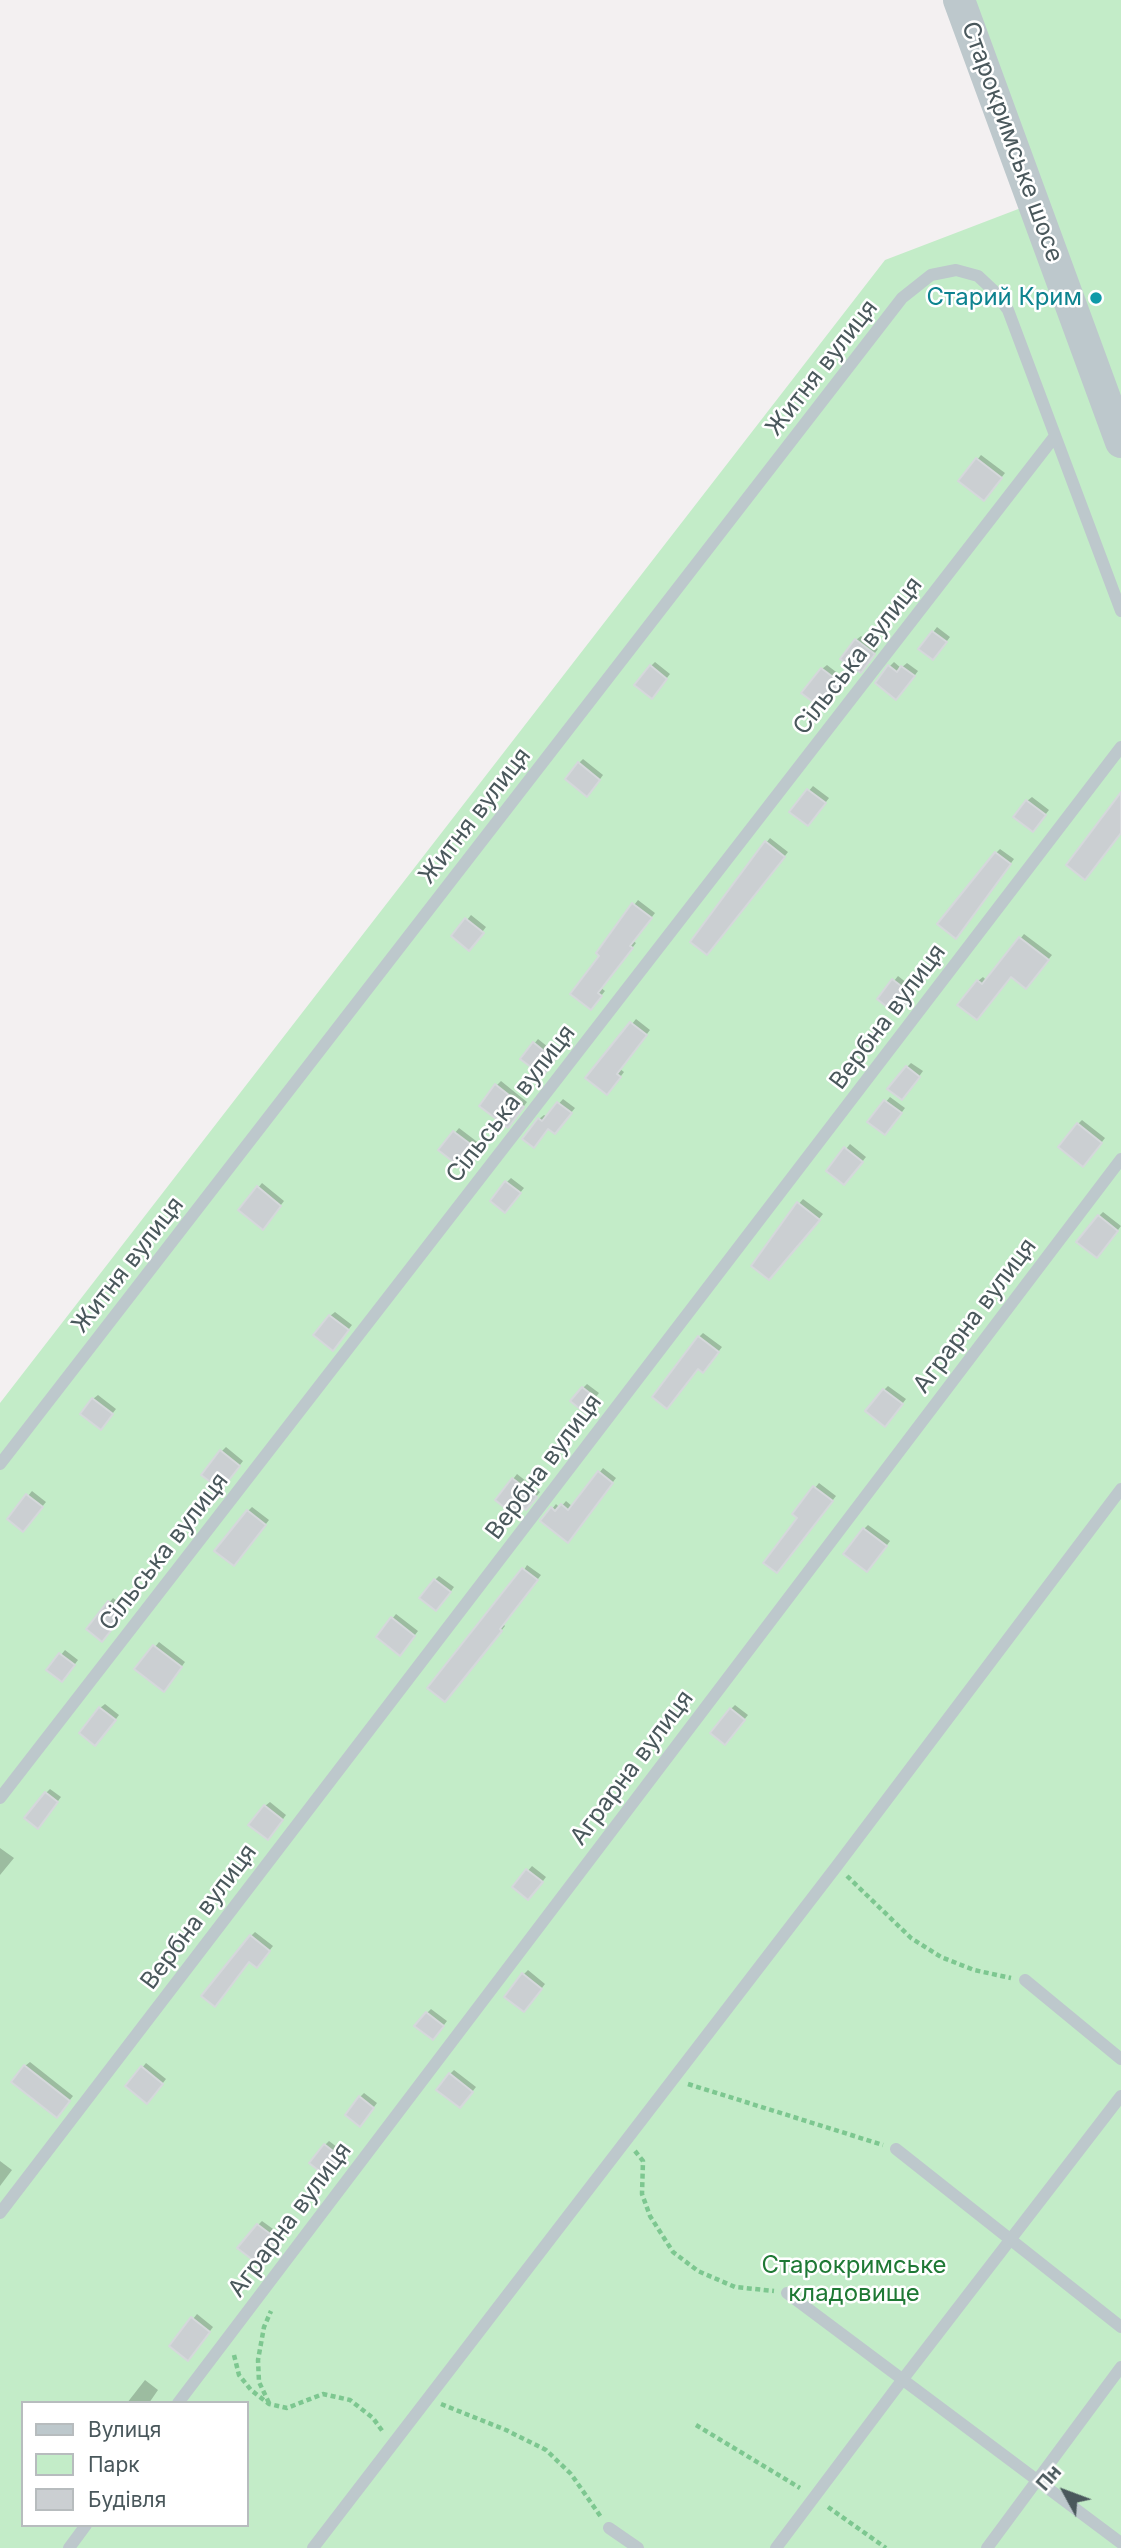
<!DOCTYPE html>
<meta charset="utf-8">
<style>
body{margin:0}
#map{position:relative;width:1121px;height:2548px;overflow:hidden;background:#f3f0f1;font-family:Inter,sans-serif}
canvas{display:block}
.legend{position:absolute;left:21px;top:2401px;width:228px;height:126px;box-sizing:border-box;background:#fff;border:2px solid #b7bcbe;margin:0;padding:9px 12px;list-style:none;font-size:21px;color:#4a585c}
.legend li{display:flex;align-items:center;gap:14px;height:35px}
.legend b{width:35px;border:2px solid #b7bcbe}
.north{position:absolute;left:1030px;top:2457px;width:70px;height:70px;-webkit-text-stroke:5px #fff;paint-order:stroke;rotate:311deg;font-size:19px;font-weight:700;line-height:28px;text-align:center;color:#4a585c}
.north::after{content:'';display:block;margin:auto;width:24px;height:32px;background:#4a585c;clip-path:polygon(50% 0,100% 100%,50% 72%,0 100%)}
</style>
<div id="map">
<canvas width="1121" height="2548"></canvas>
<ul class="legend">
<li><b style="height:9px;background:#bdc8cc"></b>Вулиця</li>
<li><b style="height:19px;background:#c3ecc8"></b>Парк</li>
<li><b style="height:19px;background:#cbcfd2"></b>Будівля</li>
</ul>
<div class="north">Пн</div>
</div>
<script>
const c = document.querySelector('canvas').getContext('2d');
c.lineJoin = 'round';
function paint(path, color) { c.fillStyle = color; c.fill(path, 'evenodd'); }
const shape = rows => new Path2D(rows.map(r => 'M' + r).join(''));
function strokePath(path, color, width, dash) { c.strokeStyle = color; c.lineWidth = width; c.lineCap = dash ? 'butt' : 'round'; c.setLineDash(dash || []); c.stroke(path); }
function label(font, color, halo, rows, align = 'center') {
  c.font = font + ' Inter,sans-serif'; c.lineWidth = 5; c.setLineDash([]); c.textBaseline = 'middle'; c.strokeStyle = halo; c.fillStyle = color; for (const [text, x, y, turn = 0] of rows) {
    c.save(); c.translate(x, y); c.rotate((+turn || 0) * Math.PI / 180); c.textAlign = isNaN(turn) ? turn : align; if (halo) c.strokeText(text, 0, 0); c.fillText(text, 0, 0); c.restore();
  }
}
paint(shape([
 [959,0,1121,0,1121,2548,0,2548,0,1403,885,260,1034,203],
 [23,2403,247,2403,247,2525,23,2525]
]), '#c3ecc8');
paint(shape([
 [981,455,1005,473,988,494,961,480],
 [937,627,950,637,937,654,921,648],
 [861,636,878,649,865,666,856,640],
 [655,662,670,674,656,692,651,666],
 [894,662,901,668,907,663,918,671,901,694,890,666],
 [827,665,844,678,825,702,822,669],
 [583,759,603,775,592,790,579,763],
 [813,786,829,798,812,820,792,811],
 [1032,797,1049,810,1037,825,1027,801],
 [770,838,788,852,711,949,766,843],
 [1000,849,1014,859,960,932,996,853],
 [638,900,655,913,633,941,636,943,601,988,605,991,595,1003,602,955,598,953],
 [471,915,486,927,473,944,467,920],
 [1024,934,1052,955,1030,982,1011,975,981,1014,978,981,983,977,987,981],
 [898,976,916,990,901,1008,894,981],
 [636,1019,650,1030,620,1069,624,1072,611,1089,632,1024],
 [538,1039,558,1055,547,1070,534,1044],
 [911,1063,923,1071,906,1094,907,1067],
 [501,1081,527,1102,512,1122,496,1086],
 [890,1097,905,1108,889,1129,870,1121],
 [563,1099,575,1108,559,1127,549,1127,524,1138,539,1119,544,1115,547,1117],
 [1082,1120,1105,1138,1087,1161,1078,1124],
 [459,1128,484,1147,469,1165,441,1150],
 [850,1144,866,1157,848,1179,846,1149],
 [511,1178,524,1188,509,1206,507,1182],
 [262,1183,284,1201,267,1223,258,1188],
 [803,1199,823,1214,773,1274,780,1226],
 [1103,1212,1121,1226,1101,1252,1099,1216],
 [335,1312,352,1325,337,1344,330,1316],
 [703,1333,722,1347,707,1366,699,1367,699,1337],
 [587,1384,599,1393,589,1406,583,1388],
 [888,1386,906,1399,889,1421,884,1390],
 [98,1395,116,1409,105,1423,93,1399],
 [226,1447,243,1461,225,1484,222,1451],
 [603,1468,616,1478,572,1536,552,1509,556,1504,560,1508,566,1501,573,1507],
 [517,1474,540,1492,530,1504,497,1500],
 [819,1483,836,1496,781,1566,800,1517,794,1513],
 [32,1491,46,1502,27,1525,9,1519],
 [252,1507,269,1520,238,1560,248,1511],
 [868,1525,890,1541,871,1566,864,1529],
 [527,1565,541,1575,503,1624,505,1626,449,1696],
 [439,1576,454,1587,441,1605,435,1580],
 [113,1598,127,1609,106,1635,109,1603],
 [396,1614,418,1631,404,1649,392,1619],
 [159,1642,185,1662,168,1685,137,1669],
 [65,1650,78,1660,66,1676,49,1670],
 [105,1704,119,1715,100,1740,100,1708],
 [735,1705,748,1715,729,1738,731,1709],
 [50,1789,61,1797,42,1822,46,1793],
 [270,1802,286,1815,272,1834,265,1806],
 [0,1848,14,1858,0,1875],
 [532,1866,546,1877,533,1894,514,1887],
 [255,1932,273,1946,261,1961,251,1936],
 [528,1970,545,1984,528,2006,523,1975],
 [431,2009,447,2021,437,2034,427,2013],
 [30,2062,73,2096,61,2111,25,2066],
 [146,2063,166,2079,152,2097,142,2068],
 [454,2070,476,2087,464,2102,450,2074],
 [364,2093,377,2103,364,2120,360,2097],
 [329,2141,345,2153,331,2171,325,2145],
 [0,2161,12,2170,0,2186],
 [262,2221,280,2234,262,2258,258,2225],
 [197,2314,213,2327,192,2355,193,2319],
 [145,2380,158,2390,149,2403,127,2403]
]), '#0003');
const building = shape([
 [976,458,1002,478,984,501,958,481,976,458],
 [932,631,947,642,933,660,918,649,932,631],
 [855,639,875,654,861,673,840,659,855,639],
 [650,665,667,679,652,699,634,685,650,665],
 [888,665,897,672,901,666,915,676,896,700,875,683,888,665],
 [821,668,841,683,821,708,801,693,821,668],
 [578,762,600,780,587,797,565,779,578,762],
 [807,789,826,803,808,826,789,812,807,789],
 [1121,792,1121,833,1085,880,1066,865,1121,792],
 [1026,800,1046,815,1033,832,1013,817,1026,800],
 [765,841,785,857,707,955,690,942,765,841],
 [995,852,1011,864,956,939,937,924,995,852],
 [632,903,652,918,630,946,633,948,598,993,602,996,591,1010,570,994,599,956,596,953,632,903],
 [465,918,484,933,469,951,451,936,465,918],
 [1019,937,1049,960,1026,989,1011,977,977,1020,957,1005,977,980,982,984,1019,937],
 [892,979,913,995,897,1015,877,999,892,979],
 [630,1022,647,1035,617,1074,621,1077,607,1095,585,1078,630,1022],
 [533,1042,555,1060,543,1076,520,1059,533,1042],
 [906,1066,920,1077,902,1100,887,1089,906,1066],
 [495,1084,524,1107,508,1128,479,1106,495,1084],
 [884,1100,902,1113,885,1135,867,1122,884,1100],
 [557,1102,572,1113,555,1134,548,1129,534,1148,522,1139,538,1118,542,1121,557,1102],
 [1077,1123,1102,1143,1083,1167,1058,1147,1077,1123],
 [453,1131,481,1152,465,1171,438,1150,453,1131],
 [844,1147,863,1162,844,1185,826,1171,844,1147],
 [505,1181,521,1193,505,1213,490,1201,505,1181],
 [257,1186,281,1206,263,1230,238,1210,257,1186],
 [797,1202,820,1220,769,1280,751,1266,797,1202],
 [1098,1215,1118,1231,1097,1258,1076,1242,1098,1215],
 [329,1315,349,1330,333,1351,313,1335,329,1315],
 [698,1336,719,1352,703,1373,698,1369,667,1409,652,1397,698,1336],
 [582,1387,596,1398,585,1413,570,1401,582,1387],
 [883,1389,903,1404,885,1427,865,1411,883,1389],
 [92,1398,113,1414,101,1430,80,1414,92,1398],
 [220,1450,240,1466,221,1490,201,1475,220,1450],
 [598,1471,613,1483,568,1543,540,1521,551,1507,555,1511,561,1504,568,1510,598,1471],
 [512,1478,537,1497,526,1510,522,1507,515,1516,495,1500,512,1478],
 [813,1486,833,1501,777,1573,763,1563,797,1518,792,1514,813,1486],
 [26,1494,43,1507,23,1532,7,1519,26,1494],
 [247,1510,266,1525,234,1566,214,1551,247,1510],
 [863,1528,887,1546,867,1572,843,1554,863,1528],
 [522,1568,538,1580,500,1629,502,1631,445,1702,427,1688,522,1568],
 [434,1579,451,1592,436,1611,419,1598,434,1579],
 [108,1601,124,1614,102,1642,86,1629,108,1601],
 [391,1617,415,1636,400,1656,376,1637,391,1617],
 [153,1645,182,1667,164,1692,134,1669,153,1645],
 [59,1653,75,1665,62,1682,46,1670,59,1653],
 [99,1707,116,1720,95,1746,79,1733,99,1707],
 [730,1708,745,1720,725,1745,710,1733,730,1708],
 [45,1792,58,1802,38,1829,24,1818,45,1792],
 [264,1805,283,1820,268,1840,248,1825,264,1805],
 [526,1869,543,1882,528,1900,512,1887,526,1869],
 [250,1935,270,1951,257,1968,249,1962,215,2007,201,1996,250,1935],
 [522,1973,542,1989,524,2012,504,1997,522,1973],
 [426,2012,444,2026,433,2040,414,2026,426,2012],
 [24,2065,70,2101,57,2118,11,2082,24,2065],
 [141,2066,163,2084,147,2104,125,2086,141,2066],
 [449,2073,473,2092,460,2108,436,2090,449,2073],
 [359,2096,374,2108,360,2127,345,2115,359,2096],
 [324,2144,342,2158,327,2177,309,2163,324,2144],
 [257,2224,277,2239,258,2264,237,2248,257,2224],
 [191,2317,210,2332,188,2361,169,2346,191,2317]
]);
paint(building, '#cbcfd2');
strokePath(building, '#d5d8db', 2);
strokePath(shape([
 [847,1876,911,1938,941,1957,974,1970,1011,1978],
 [688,2084,883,2145],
 [635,2151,643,2161,642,2194,650,2216,673,2252,698,2271,735,2287,774,2291],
 [234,2355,239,2375,251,2390,269,2404,287,2408,323,2394,350,2400,373,2418,383,2432],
 [269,2403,259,2382,258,2360,264,2327,271,2311],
 [441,2404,506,2430,546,2450,571,2474,601,2517],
 [696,2425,800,2488],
 [828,2507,886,2548]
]), '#7dc790', 4.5, [5, 3.5]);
strokePath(shape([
 [0,1464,902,298,931,275,956,270,978,276,994,291,1008,310,1121,611],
 [0,1798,1055,436],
 [1025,1980,1121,2059],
 [896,2149,1121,2327],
 [0,2213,1121,747],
 [787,2293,1121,2543],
 [178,2403,1121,1159],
 [609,2528,638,2548],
 [69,2548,86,2525],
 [313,2548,836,1867,1121,1489],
 [776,2548,903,2379,1121,2096],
 [987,2548,1121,2367]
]), '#bdc8cc', 12);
strokePath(shape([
 [959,0,1121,442]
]), '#bdc8cc', 32);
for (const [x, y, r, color] of [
 [1096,298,7,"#0f9aa8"]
]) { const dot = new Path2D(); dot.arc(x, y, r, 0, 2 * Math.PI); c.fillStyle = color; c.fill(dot); strokePath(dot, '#fff', 2.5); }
label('24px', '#4a585c', '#fff', [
 ["Старокримське шосе",1012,142,70],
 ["Житня вулиця",822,368,-52],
 ["Сільська вулиця",858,656,-52],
 ["Житня вулиця",475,816,-52],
 ["Вербна вулиця",888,1017,-53],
 ["Сільська вулиця",511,1104,-52],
 ["Житня вулиця",128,1265,-52],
 ["Аграрна вулиця",975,1316,-53],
 ["Вербна вулиця",544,1467,-53],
 ["Сільська вулиця",164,1552,-52],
 ["Аграрна вулиця",632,1768,-53],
 ["Вербна вулиця",199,1917,-53],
 ["Аграрна вулиця",290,2220,-53]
]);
label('24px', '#0d838f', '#fff', [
 ["Старий Крим",1082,298]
], 'right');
label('24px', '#1f7935', '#fff', [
 ["Старокримське",854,2266],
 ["кладовище",854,2294]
]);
</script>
